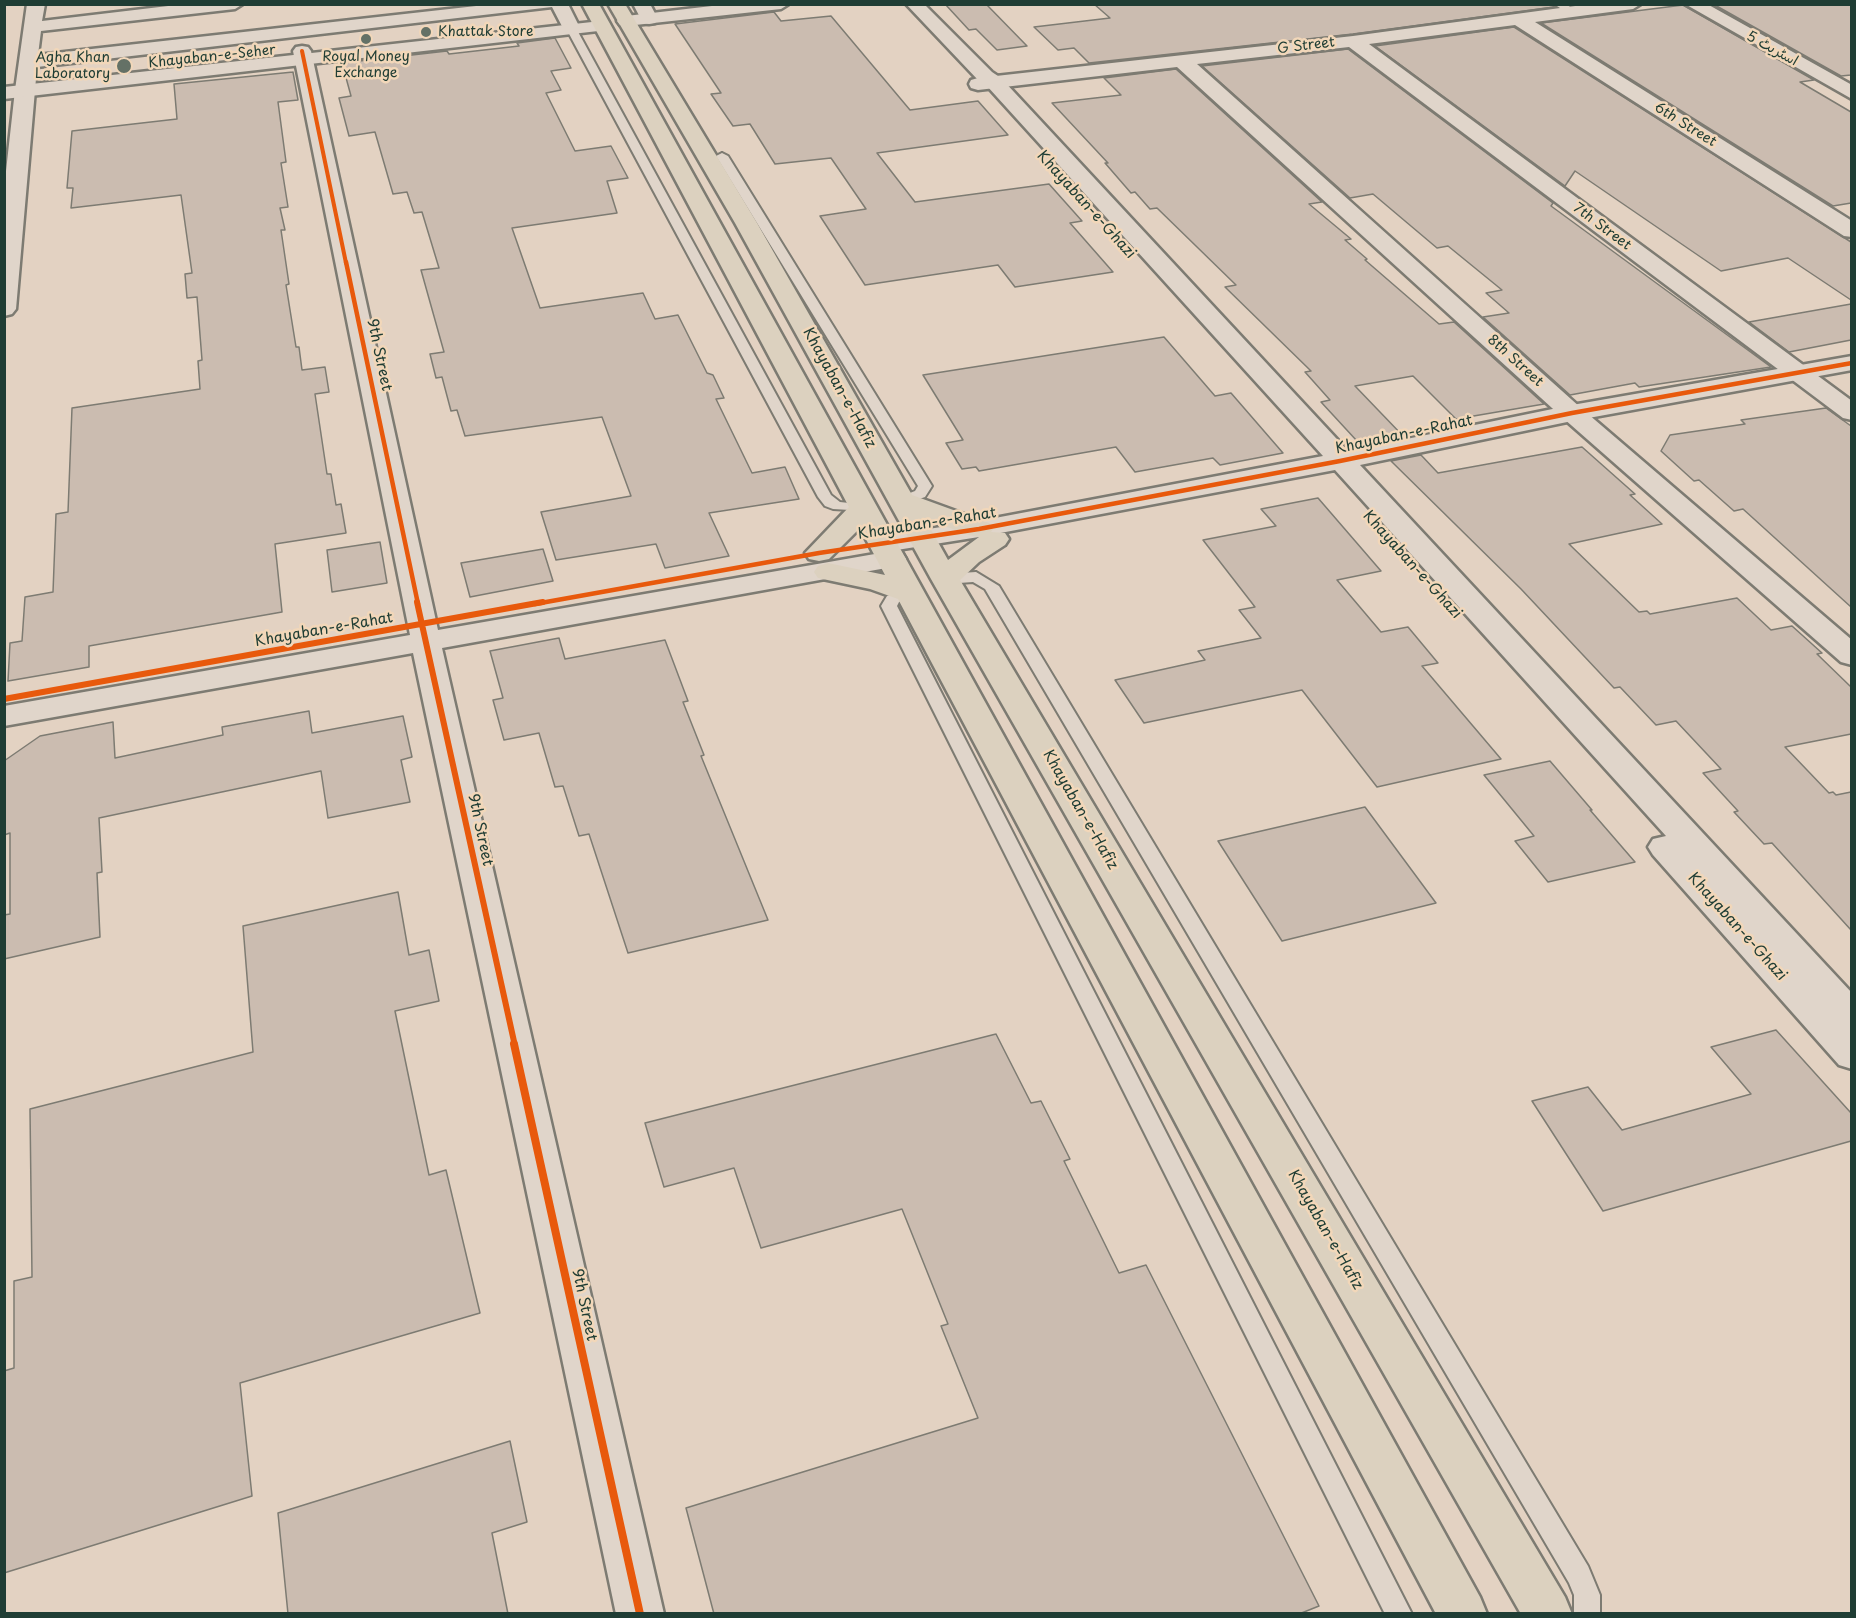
<!DOCTYPE html>
<meta charset="utf-8">
<style>
body{margin:0}
#map{position:relative;width:1856px;height:1618px;overflow:hidden;background:#e3d2c2;font-family:"Playpen Sans",sans-serif}
canvas{display:block}
.frame{position:absolute;inset:0;border:6px solid #1f3d34;pointer-events:none}
</style>
<div id="map">
<canvas width="1856" height="1618"></canvas>
<div class="frame"></div>
</div>
<script>
const c = document.querySelector('canvas').getContext('2d');
c.lineJoin = 'round';
function paint(path, color) { c.fillStyle = color; c.fill(path, 'evenodd'); }
const shape = rows => new Path2D(rows.map(r => 'M' + r).join(''));
function strokePath(path, color, width, dash) { c.strokeStyle = color; c.lineWidth = width; c.lineCap = dash ? 'butt' : 'round'; c.setLineDash(dash || []); c.stroke(path); }
function label(font, color, halo, rows, align = 'center') {
  c.font = font + ' "Playpen Sans","Playpen Sans Arabic",sans-serif'; c.lineWidth = 5; c.setLineDash([]); c.textBaseline = 'middle'; c.strokeStyle = halo; c.fillStyle = color; for (const [text, x, y, turn = 0] of rows) {
    c.save(); c.translate(x, y); c.rotate((+turn || 0) * Math.PI / 180); c.textAlign = isNaN(turn) ? turn : align; if (halo) c.strokeText(text, 0, 0); c.fillText(text, 0, 0); c.restore();
  }
}
const building = shape([
 [945,4,986,4,1027,46,997,50,976,29,969,30,945,4],
 [1094,4,1552,4,1554,7,1353,34,1089,63,1074,48,1058,50,1034,27,1110,18,1094,4],
 [1713,4,1851,4,1851,75,1841,76,1713,4],
 [1683,5,1814,80,1800,82,1851,112,1851,203,1833,206,1541,23,1683,5],
 [774,12,781,21,831,16,910,110,978,101,1008,135,877,153,915,202,1049,184,1082,221,1070,223,1113,272,1015,287,998,265,865,285,820,216,866,209,831,158,775,164,750,124,733,126,711,94,721,93,675,24,774,12],
 [1514,27,1851,242,1851,300,1788,258,1721,271,1575,171,1565,186,1375,46,1514,27],
 [555,38,571,68,551,71,561,90,546,93,575,151,611,146,628,178,607,181,617,213,512,228,540,308,643,293,655,319,678,315,707,373,713,375,724,398,716,399,752,473,785,467,799,499,709,513,729,556,665,568,656,544,556,560,541,512,631,496,602,417,465,436,457,410,451,411,442,377,436,378,430,354,444,352,421,270,439,268,422,212,414,213,407,192,393,194,375,132,349,136,339,98,351,96,342,63,447,51,449,54,519,46,517,43,555,38],
 [1348,49,1553,203,1551,206,1771,367,1639,387,1635,383,1570,395,1483,317,1509,313,1486,293,1502,290,1448,246,1437,248,1373,194,1350,198,1202,66,1348,49],
 [1176,69,1322,202,1309,204,1351,239,1345,240,1367,259,1365,260,1439,324,1454,322,1544,404,1456,419,1413,376,1355,386,1404,437,1374,443,1370,439,1357,441,1321,402,1330,400,1305,372,1311,371,1225,287,1236,285,1157,208,1150,209,1135,192,1131,193,1105,163,1108,163,1052,103,1121,95,1104,78,1176,69],
 [293,72,298,100,278,102,286,162,281,163,288,207,280,208,285,230,281,230,289,284,286,285,296,347,299,347,302,370,325,367,329,392,315,394,327,474,331,474,336,505,341,504,346,533,275,544,282,612,89,646,89,667,8,681,10,643,22,641,25,597,53,592,56,514,68,512,72,408,200,389,198,361,202,360,197,297,187,298,185,274,192,273,181,195,71,208,73,188,67,188,72,131,177,119,174,84,293,72],
 [1851,304,1851,340,1789,352,1749,322,1851,304],
 [1164,337,1215,396,1231,393,1283,453,1220,465,1213,458,1135,472,1116,447,979,471,976,467,962,469,946,443,963,440,923,375,1164,337],
 [1826,408,1851,426,1851,607,1743,509,1734,511,1699,480,1694,481,1661,451,1670,435,1745,424,1741,420,1826,408],
 [1582,447,1635,494,1630,495,1662,524,1569,544,1639,612,1647,611,1650,614,1737,598,1771,630,1792,626,1822,653,1817,654,1851,687,1851,734,1785,747,1829,793,1833,792,1836,795,1851,792,1851,930,1772,843,1764,844,1734,812,1738,811,1703,773,1721,769,1676,721,1656,725,1620,687,1614,688,1521,589,1391,461,1421,455,1438,473,1582,447],
 [1318,498,1381,571,1337,580,1381,632,1408,627,1438,663,1422,666,1501,759,1377,787,1302,690,1144,723,1115,680,1205,660,1198,651,1261,638,1239,610,1255,607,1203,540,1276,526,1261,509,1318,498],
 [380,542,387,583,332,592,327,550,380,542],
 [543,549,553,581,470,597,461,563,543,549],
 [559,638,565,659,665,640,688,701,683,702,704,755,701,756,768,920,628,953,589,834,579,836,563,786,555,787,539,733,504,740,493,700,503,698,490,651,559,638],
 [309,711,312,733,403,716,412,757,401,760,410,802,328,818,321,771,99,818,102,872,97,873,100,937,4,959,4,915,10,914,10,833,4,835,4,761,40,736,113,722,115,758,223,735,222,727,309,711],
 [1550,761,1592,810,1590,810,1635,862,1548,882,1515,841,1534,836,1484,775,1550,761],
 [1365,807,1436,903,1282,941,1218,841,1365,807],
 [398,892,409,955,429,950,439,1001,395,1011,429,1175,446,1170,480,1313,240,1383,252,1496,4,1573,4,1371,14,1368,14,1281,32,1277,30,1109,253,1052,243,926,398,892],
 [1776,1030,1851,1113,1851,1141,1603,1211,1532,1101,1588,1087,1622,1130,1751,1094,1711,1047,1776,1030],
 [996,1034,1031,1103,1041,1101,1070,1159,1064,1161,1119,1273,1146,1265,1319,1606,1299,1614,714,1614,686,1508,978,1418,941,1326,948,1324,902,1209,761,1248,734,1168,664,1187,645,1123,996,1034],
 [510,1441,527,1522,492,1533,508,1614,288,1614,278,1513,510,1441]
]);
paint(building, '#cbbcb0');
strokePath(building, '#7d7b72', 1.5);
const lane = shape([
 [1554,4,1566,4,1577,12,1569,14,1554,4],
 [569,28,577,30,831,495,840,502,867,505,869,508,867,511,833,509,825,506,818,497,567,30,569,28],
 [722,153,728,156,932,486,925,497,902,505,895,501,897,498,915,491,918,486,716,156,722,153],
 [976,572,999,586,1588,1566,1600,1595,1600,1614,1574,1614,1574,1595,1569,1583,985,589,973,582,945,584,937,579,945,574,976,572],
 [907,588,915,593,899,602,897,606,1412,1614,1385,1614,881,606,887,596,907,588]
]);
const street = shape([
 [27,4,45,4,42,21,185,4,243,4,235,9,41,31,38,55,494,4,568,4,581,30,578,34,566,34,552,7,37,67,16,309,12,314,4,316,4,189,15,90,27,4],
 [633,4,650,4,658,19,655,23,649,24,643,23,633,4],
 [1590,4,1641,4,1633,9,1535,22,1852,221,1852,237,1844,236,1515,25,1369,44,1852,401,1852,420,1843,418,1349,47,1197,64,1581,408,1852,640,1852,665,1841,662,1563,418,1177,67,978,90,971,88,969,84,971,80,978,78,1353,36,1590,4],
 [1685,4,1707,4,1852,85,1852,99,1685,4],
 [302,46,308,47,311,51,438,630,892,551,902,553,906,559,902,565,892,567,442,648,664,1614,616,1614,413,653,4,726,4,706,410,635,293,51,296,47,302,46]
]);
const secondary = shape([
 [729,4,789,4,781,9,626,26,620,25,617,21,620,17,626,16,729,4],
 [906,4,924,4,992,72,1001,78,1348,451,1572,405,1852,356,1852,370,1572,421,1360,465,1852,993,1852,1069,1839,1065,1653,855,1648,847,1653,839,1666,836,1335,470,979,537,884,552,874,550,870,544,874,538,884,536,979,521,1323,456,987,86,978,80,906,4],
 [601,21,607,22,610,26,607,30,4,99,4,87,601,21]
]);
const primary = shape([
 [582,4,599,4,1480,1597,1487,1614,1436,1614,898,599,870,589,818,578,814,572,818,566,828,563,885,575,860,528,829,559,819,561,809,559,805,553,849,507,582,4],
 [608,4,625,4,757,223,912,495,989,523,993,529,991,532,1005,533,1009,539,1005,545,979,562,960,580,1565,1597,1572,1614,1521,1614,931,579,735,223,608,4],
 [925,519,969,535,979,537,948,560,925,519]
]);
strokePath(lane, '#7d7b72', 4);
strokePath(street, '#7d7b72', 5);
strokePath(secondary, '#7d7b72', 5);
strokePath(primary, '#7d7b72', 5);
paint(lane, '#e0d5ca');
paint(street, '#e0d5ca');
paint(secondary, '#e0d5ca');
paint(primary, '#dcd1bf');
strokePath(shape([
 [302,51,346,263]
]), '#e8590c', 4);
strokePath(shape([
 [346,262,418,604],
 [535,604,819,553,979,529,1340,461,1572,413,1852,363]
]), '#e8590c', 4.5);
strokePath(shape([
 [417,602,515,1046],
 [4,699,543,602]
]), '#e8590c', 6);
strokePath(shape([
 [514,1044,640,1614]
]), '#e8590c', 8);
for (const [x, y, r, color] of [
 [426,32,6,"#647166"],
 [366,39,6,"#647166"],
 [124,66,8,"#647166"]
]) { const dot = new Path2D(); dot.arc(x, y, r, 0, 2 * Math.PI); c.fillStyle = color; c.fill(dot); strokePath(dot, '#f2d7b9', 2); }
label('14px', '#1f3d34', '#f2d7b9', [
 ["Khattak Store",438,32],
 ["Royal Money",366,57,"center"],
 ["Exchange",366,73,"center"],
 ["Agha Khan",110,58,"right"],
 ["Laboratory",110,74,"right"]
], 'left');
label('14px', '#1f3d34', '#f2d7b9', [
 ["G Street",1306,46,-7],
 ["اسٹریٹ 5",1772,49,29],
 ["Khayaban-e-Seher",212,57,-6],
 ["6th Street",1685,125,32],
 ["7th Street",1602,227,37],
 ["8th Street",1515,361,42]
]);
label('15px', '#1f3d34', '#f2d7b9', [
 ["Khayaban-e-Ghazi",1086,205,48],
 ["9th Street",379,355,78],
 ["Khayaban-e-Hafiz",839,388,61],
 ["Khayaban-e-Rahat",1404,435,-12],
 ["Khayaban-e-Rahat",927,524,-9],
 ["Khayaban-e-Ghazi",1412,565,48],
 ["Khayaban-e-Rahat",324,630,-10],
 ["Khayaban-e-Hafiz",1080,810,60],
 ["9th Street",480,830,78],
 ["Khayaban-e-Ghazi",1737,927,48],
 ["Khayaban-e-Hafiz",1325,1230,60],
 ["9th Street",584,1305,78]
]);
</script>
